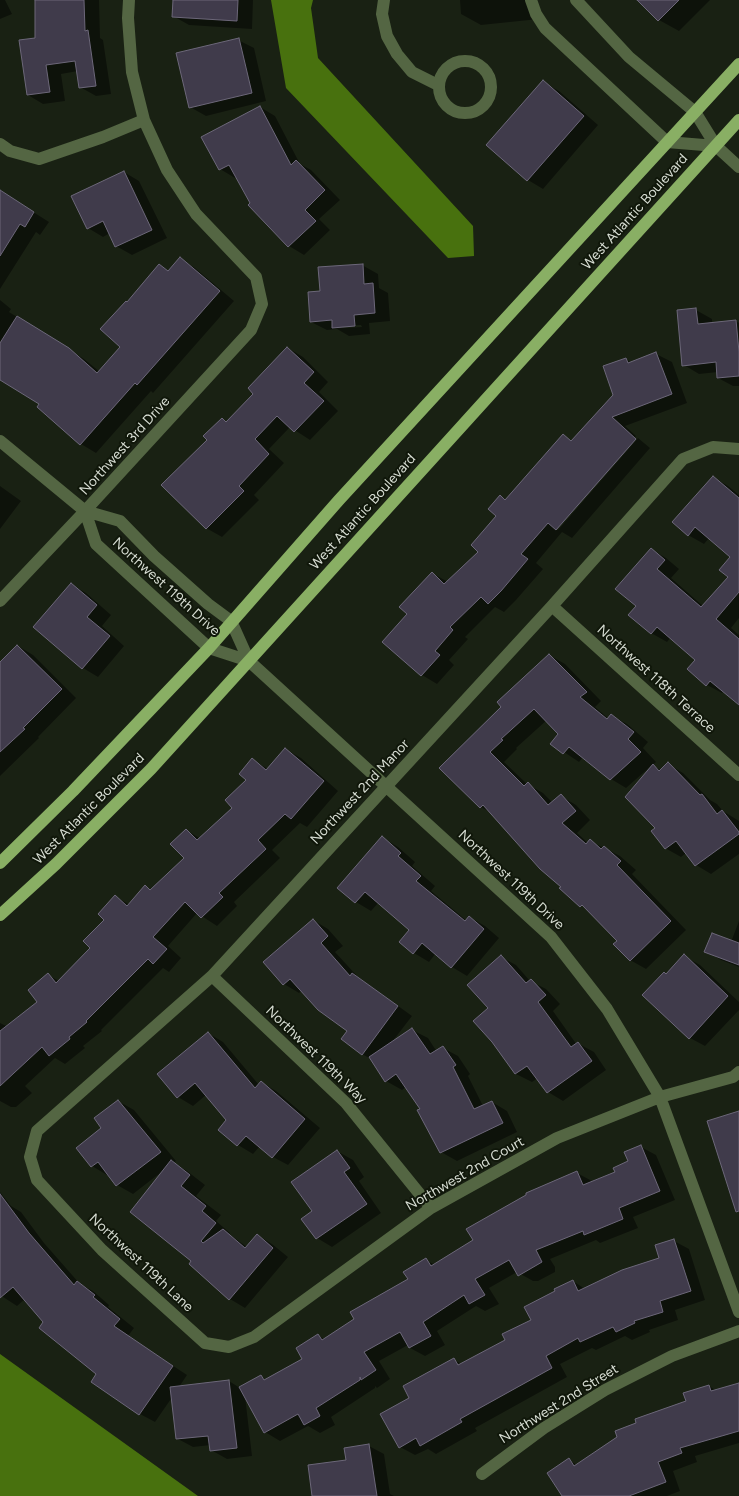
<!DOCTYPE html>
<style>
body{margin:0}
canvas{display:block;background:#192113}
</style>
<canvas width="739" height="1496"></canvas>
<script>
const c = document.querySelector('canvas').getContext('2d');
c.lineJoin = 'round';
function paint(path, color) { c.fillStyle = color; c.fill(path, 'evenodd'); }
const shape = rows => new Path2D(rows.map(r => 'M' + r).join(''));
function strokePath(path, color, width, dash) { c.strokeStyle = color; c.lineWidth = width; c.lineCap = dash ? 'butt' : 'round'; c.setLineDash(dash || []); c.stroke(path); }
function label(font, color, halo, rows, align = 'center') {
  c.font = font + ' Figtree,sans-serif'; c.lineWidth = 4; c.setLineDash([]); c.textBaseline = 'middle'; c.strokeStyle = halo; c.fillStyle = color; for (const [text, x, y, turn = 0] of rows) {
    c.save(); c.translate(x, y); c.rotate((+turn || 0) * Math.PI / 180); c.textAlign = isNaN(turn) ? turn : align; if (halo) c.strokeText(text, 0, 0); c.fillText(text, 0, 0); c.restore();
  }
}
paint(shape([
 [271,0,313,0,311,8,318,58,473,226,474,256,448,258,286,88],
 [0,1354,198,1496,0,1496]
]), '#48710e');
paint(shape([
 [0,0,5,0,12,14,0,19],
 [36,0,99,0,100,38,103,40,111,94,96,96,80,87,78,71,61,74,65,101,43,104,28,95,36,39],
 [174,0,253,0,252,29,189,25,173,16],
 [460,0,537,0,539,19,481,25,461,14],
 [646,0,710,0,679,31,659,20],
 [238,40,254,48,266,101,206,116,190,107],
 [543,82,559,91,598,125,543,189,528,180,488,145],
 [260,107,275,116,300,164,311,170,340,200,319,219,330,230,304,255,289,246,252,203,237,177,235,178,220,169],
 [124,172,139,181,167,238,132,255,116,246,110,233,103,237,88,228],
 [0,191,49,222,40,235,36,232,0,289],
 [180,259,195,268,234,301,153,393,151,391,96,453,81,444,38,407,41,404,0,379,0,300,11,309,9,312,84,359,100,372,122,347,127,303,160,266,169,271],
 [362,265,378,274,379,288,388,293,390,321,369,323,370,334,349,336,337,329,327,330,311,322,322,293],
 [361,325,362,327,343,328,341,326],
 [696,310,712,319,712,324,736,321,739,323,739,386,733,386,718,378,718,372,699,374,684,365,679,311],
 [288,348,303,357,328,382,319,392,338,411,310,440,290,427,269,449,284,463,254,495,259,500,222,537,206,528,209,440,222,419,228,423,255,394],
 [656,354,672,362,687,403,625,426,636,436,555,530,558,530,638,438,650,448,572,538,562,532,536,563,543,569,516,600,504,612,495,607,465,637,468,639,449,660,454,665,437,684,422,675,409,614,432,573,448,582,480,552,497,516,500,497,507,500,563,436,573,441,615,395,626,359,632,363],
 [713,477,728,486,739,495,739,618,731,628,739,635,739,704,724,691,722,693,707,685,697,660,671,637,667,642,651,633,637,606,651,549,666,558,679,569,671,578,703,606,730,577,732,557,709,538,704,544,688,535],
 [0,486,21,501,0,529],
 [71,584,86,593,111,615,102,626,124,646,98,677,83,668],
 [18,646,33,655,76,698,38,737,39,738,0,776,0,664],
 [549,655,565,664,601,701,595,707,609,719,612,716,627,724,648,742,643,748,656,762,652,765,661,770,668,764,683,773,710,800,717,804,723,811,739,821,739,854,711,874,696,865,686,853,681,857,665,848,657,828,651,766,626,788,611,779,583,757,579,762,552,744,560,734,547,720,516,748,517,749,504,762,527,784,543,793,553,803,561,796,576,805,590,820,577,833,588,843,590,841,620,856,636,870,632,874,686,930,646,969,630,960,619,941,589,910,561,888,563,887,493,814,481,807,441,768,503,707],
 [285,749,301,758,338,791,307,827,300,823,272,850,280,858,234,902,237,906,217,926,197,913,168,946,181,958,169,972,163,968,101,1030,102,1031,83,1046,85,1048,65,1064,55,1058,25,1086,32,1093,16,1107,11,1107,0,1101,0,1023,8,1027,39,1002,48,975,59,981,92,948,116,897,130,905,145,887,152,890,185,858,186,830,201,839,234,808,248,780,253,760,268,769],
 [383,838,398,847,415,862,412,866,435,886,431,891,467,921,469,917,485,926,499,938,467,976,452,967,436,953,429,962,414,953,411,930,379,902,371,911,356,902,339,888],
 [313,920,328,929,343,946,335,952,358,977,412,1016,392,1042,412,1030,428,1038,437,1052,443,1048,458,1056,470,1074,468,1076,483,1106,492,1102,507,1111,517,1132,457,1161,441,1152,421,1109,406,1087,402,1090,386,1081,371,1059,362,1054,349,1031,302,990,299,993,284,984],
 [739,921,739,967,721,960,706,951,731,942],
 [684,956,700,965,739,1002,739,1010,705,1046,690,1038],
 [501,957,516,965,530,981,546,989,560,1004,553,1011,577,1045,579,1044,594,1052,606,1070,563,1101,548,1092,538,1078,532,1082,516,1074,493,1041,490,1008],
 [208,1033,223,1042,259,1085,261,1082,276,1091,320,1128,288,1165,273,1157,260,1146,253,1154,238,1145,228,1120,206,1095,193,1106,178,1097],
 [118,1101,134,1110,176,1161,173,1163,187,1171,205,1185,196,1196,221,1215,216,1221,230,1233,229,1234,247,1247,257,1235,272,1244,288,1257,245,1308,230,1299,190,1264,193,1261,164,1170,133,1194,117,1185,109,1174,107,1175,92,1166,103,1128],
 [641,1147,656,1155,675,1200,633,1217,638,1228,600,1243,596,1240,550,1259,555,1267,555,1272,538,1281,533,1281,517,1272,489,1288,499,1304,485,1311,476,1306,437,1331,445,1345,425,1356,410,1348,408,1345,379,1361,390,1379,377,1388,375,1386,375,1388,331,1417,335,1425,320,1433,308,1426,280,1441,265,1432,245,1396,252,1456,227,1459,211,1450,211,1445,193,1447,178,1439,173,1396,155,1422,140,1414,45,1322,25,1299,17,1306,0,1295,0,1192,11,1206,21,1212,44,1243,80,1284,93,1291,109,1305,108,1307,134,1328,128,1336,187,1375,179,1387,229,1381,240,1388,261,1377,267,1380,304,1359,318,1336,325,1339,356,1319,410,1280,426,1260,435,1265,577,1173,592,1181,616,1172,630,1162],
 [337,1151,353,1160,364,1177,359,1181,381,1213,332,1247,317,1238,314,1212],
 [674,1241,689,1249,705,1300,675,1310,678,1320,649,1330,650,1332,632,1340,625,1336,596,1350,592,1348,560,1364,567,1377,475,1428,477,1431,436,1454,428,1449,415,1455,400,1447,411,1398,454,1360,462,1364,507,1340,533,1320,573,1281,585,1289,660,1259],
 [739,1384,739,1443,695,1456,697,1462,673,1471,680,1491,667,1496,564,1496,569,1460,577,1465,687,1401,709,1386,717,1391],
 [369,1446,384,1454,390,1494,394,1496,313,1496,347,1461]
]), '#0007');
const building = shape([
 [35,0,84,0,85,31,88,30,96,86,79,88,75,61,46,65,50,92,27,95,19,40,35,38,35,0],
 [173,0,238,0,237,21,172,17,173,0],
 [637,0,679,0,658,21,637,0],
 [239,38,252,93,189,108,176,53,239,38],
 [543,80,584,116,527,181,486,145,543,80],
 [260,106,291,165,296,160,325,190,305,210,316,221,288,247,248,205,250,203,229,165,219,170,201,137,260,106],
 [124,171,152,230,115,247,103,221,87,229,71,196,124,171],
 [0,190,34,212,25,227,20,224,0,256,0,190],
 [180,257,220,291,137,385,135,383,80,445,37,407,39,404,0,380,0,343,17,316,69,348,97,373,120,347,100,329,126,301,127,302,159,264,168,271,180,257],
 [363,264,364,284,373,283,375,313,354,315,355,326,332,328,332,320,310,322,308,292,320,291,318,267,363,264],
 [696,308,698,324,736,320,739,352,739,376,717,378,716,362,682,366,677,310,696,308],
 [287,347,314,372,304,383,324,401,294,432,277,416,255,439,269,454,239,486,244,491,206,529,161,485,207,440,203,436,222,418,226,422,253,394,248,388,287,347],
 [656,352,672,394,612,417,636,439,556,530,548,523,521,554,528,559,501,591,488,604,481,597,450,627,453,630,435,651,440,655,421,676,382,642,407,614,399,607,432,572,444,584,478,552,471,545,496,516,488,509,500,495,505,500,563,434,571,441,613,395,603,366,626,358,628,363,656,352],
 [713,476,739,498,739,592,716,619,739,639,739,705,710,681,706,686,687,669,695,660,657,627,651,634,628,615,636,606,615,589,651,548,665,560,657,569,701,607,728,577,719,570,730,557,695,527,688,536,672,522,713,476],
 [71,583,97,605,87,617,110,636,82,669,33,627,71,583],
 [17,645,62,689,23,728,25,729,0,752,0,662,17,645],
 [549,654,587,692,580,697,607,719,611,714,634,732,628,739,641,752,610,780,569,747,563,754,550,744,558,734,534,709,501,739,503,740,490,752,524,786,528,782,548,805,561,794,576,811,562,823,586,844,590,839,601,849,604,846,621,861,617,865,671,921,630,961,613,944,617,941,582,905,580,907,559,888,561,887,540,869,483,805,480,808,439,768,501,707,497,702,549,654],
 [285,748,324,781,291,819,285,814,258,840,266,849,219,893,223,897,201,918,185,902,153,937,167,949,153,964,148,959,86,1021,87,1022,69,1037,70,1039,49,1056,42,1047,0,1086,0,1031,37,1002,28,990,48,973,56,983,90,948,83,941,104,920,98,914,115,895,127,906,145,885,150,890,184,858,170,844,186,829,197,840,232,808,225,800,246,780,239,774,252,758,266,770,285,748],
 [668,762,700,795,702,794,717,814,722,810,739,832,739,834,695,866,676,841,665,849,651,831,655,828,625,797,653,764,659,771,668,762],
 [382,836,401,853,398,856,421,876,416,881,465,921,469,916,484,929,451,968,422,943,413,954,399,942,409,930,365,892,355,903,337,888,382,836],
 [313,919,328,936,321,943,350,976,352,973,398,1006,362,1055,341,1039,347,1031,318,1010,290,979,283,985,263,962,313,919],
 [712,933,739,943,739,965,704,952,712,933],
 [684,954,728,996,689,1039,642,995,664,972,666,974,684,954],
 [501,955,526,983,531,979,546,995,538,1002,571,1047,578,1042,592,1061,547,1093,527,1066,515,1074,492,1042,473,1021,488,1008,467,985,501,955],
 [412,1028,430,1054,443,1046,456,1065,453,1067,474,1109,492,1101,503,1123,440,1153,417,1110,420,1109,396,1074,385,1082,369,1057,412,1028],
 [208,1032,255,1088,261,1081,305,1119,272,1158,246,1136,237,1146,218,1130,226,1120,195,1083,177,1098,157,1074,208,1032],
 [118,1100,161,1152,116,1186,98,1162,91,1167,76,1148,101,1128,94,1118,118,1100],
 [739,1111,739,1211,736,1212,707,1121,739,1111],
 [641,1145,660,1191,619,1208,623,1219,584,1235,583,1231,536,1250,542,1262,518,1276,509,1260,475,1279,485,1295,469,1304,464,1295,423,1322,431,1336,409,1348,400,1332,364,1352,376,1370,361,1380,360,1377,360,1380,316,1408,320,1416,304,1425,298,1414,264,1433,239,1387,261,1375,264,1380,302,1359,296,1348,318,1334,322,1340,354,1319,350,1312,408,1279,403,1272,426,1258,431,1266,473,1240,466,1229,526,1195,526,1193,577,1171,583,1185,615,1172,613,1168,628,1161,624,1152,641,1145],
 [337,1150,350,1168,344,1172,367,1204,316,1239,301,1219,312,1211,291,1182,337,1150],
 [171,1160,190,1175,181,1186,206,1206,202,1211,216,1223,201,1241,203,1243,223,1229,245,1248,257,1234,273,1248,229,1300,189,1264,191,1261,130,1212,171,1160],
 [0,1194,29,1233,74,1285,77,1281,95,1295,93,1297,120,1319,114,1326,173,1366,139,1415,91,1382,96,1374,39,1328,43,1322,13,1287,0,1298,0,1194],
 [674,1239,691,1291,660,1301,663,1312,634,1321,635,1323,616,1332,613,1327,580,1342,578,1338,546,1356,552,1368,460,1419,462,1422,420,1446,416,1438,399,1448,380,1414,409,1398,403,1386,454,1358,458,1365,505,1340,502,1334,531,1320,524,1307,555,1291,554,1289,573,1280,578,1291,622,1270,659,1258,655,1245,674,1239],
 [229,1380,237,1448,210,1451,208,1436,176,1439,170,1387,229,1380],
 [739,1383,739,1431,680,1448,682,1453,658,1462,666,1482,629,1496,562,1496,547,1473,569,1458,574,1466,617,1437,615,1431,636,1423,635,1419,686,1401,683,1393,709,1385,711,1391,739,1383],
 [369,1444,377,1496,312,1496,308,1465,346,1460,344,1448,369,1444]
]);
paint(building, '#403b4b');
strokePath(building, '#6c6779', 1);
strokePath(shape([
 [384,0,382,14,387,36,397,54,412,72,438,85],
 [531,0,536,14,545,28,667,142,716,146],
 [576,0,629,57,695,112,716,146,739,167],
 '439 87a26 26 0 1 1 52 0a26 26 0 1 1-52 0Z',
 [0,144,10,151,39,159,103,137,144,120],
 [0,441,85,511,120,521,154,556,208,604,231,621,249,661,551,937,607,1009,660,1097,739,1312],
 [739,449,713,447,683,459,552,606,212,976,37,1131,30,1157,37,1180,102,1250,205,1343,229,1347,254,1337,431,1208,557,1138,660,1097,733,1077,739,1072],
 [85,511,96,544,209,648,249,661],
 [0,601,85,511,251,330,262,304,256,277,196,214,167,170,144,120,132,72,128,18,129,0],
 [552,606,739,775],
 [212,976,346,1103,431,1208],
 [482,1474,544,1428,605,1390,672,1356,739,1331]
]), '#546643', 12);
strokePath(shape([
 [0,863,73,791,209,648,339,500,739,64],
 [0,915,56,864,151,769,739,120]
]), '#89af64', 12);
label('14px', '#d6dcd2', '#10170a', [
 ["West Atlantic Boulevard",635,212,-48],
 ["Northwest 3rd Drive",125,446,-48],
 ["West Atlantic Boulevard",363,512,-48],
 ["Northwest 119th Drive",166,587,42],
 ["Northwest 118th Terrace",656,679,42],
 ["Northwest 2nd Manor",360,792,-47],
 ["West Atlantic Boulevard",89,809,-45],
 ["Northwest 119th Drive",511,880,43],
 ["Northwest 119th Way",316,1055,44],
 ["Northwest 2nd Court",465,1174,-30],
 ["Northwest 119th Lane",141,1263,43],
 ["Northwest 2nd Street",559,1404,-32]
]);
</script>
